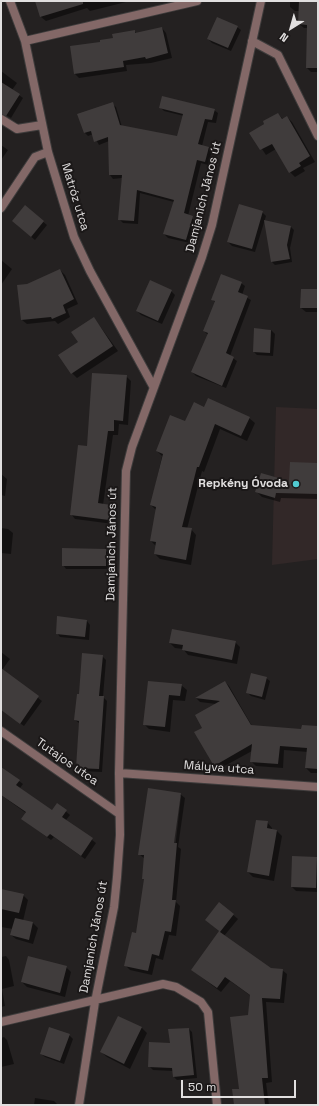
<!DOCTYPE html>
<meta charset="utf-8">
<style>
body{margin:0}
#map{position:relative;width:319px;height:1106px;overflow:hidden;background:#242121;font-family:"Space Grotesk",sans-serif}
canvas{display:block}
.frame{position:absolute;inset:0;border:2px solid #e1dfdf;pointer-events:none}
.north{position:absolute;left:271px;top:8px;width:40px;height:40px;-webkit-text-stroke:3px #1b1818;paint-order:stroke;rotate:217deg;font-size:11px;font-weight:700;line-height:16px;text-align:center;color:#e1dfdf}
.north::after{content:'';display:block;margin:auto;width:14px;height:18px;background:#e1dfdf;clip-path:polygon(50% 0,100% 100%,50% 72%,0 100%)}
.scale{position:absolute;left:181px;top:1080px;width:115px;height:18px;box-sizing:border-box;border:2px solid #e1dfdf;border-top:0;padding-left:5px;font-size:12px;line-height:14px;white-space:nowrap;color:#e1dfdf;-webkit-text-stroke:3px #1b1818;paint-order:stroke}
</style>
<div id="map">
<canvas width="319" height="1106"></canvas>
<div class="frame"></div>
<div class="north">N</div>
<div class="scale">50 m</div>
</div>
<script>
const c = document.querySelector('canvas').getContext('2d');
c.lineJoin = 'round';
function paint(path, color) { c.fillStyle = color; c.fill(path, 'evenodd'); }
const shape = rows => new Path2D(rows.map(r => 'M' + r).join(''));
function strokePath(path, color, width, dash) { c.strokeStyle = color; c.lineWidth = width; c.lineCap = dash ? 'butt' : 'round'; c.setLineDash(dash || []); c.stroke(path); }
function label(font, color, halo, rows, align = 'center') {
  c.font = font + ' "Space Grotesk",sans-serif'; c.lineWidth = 4; c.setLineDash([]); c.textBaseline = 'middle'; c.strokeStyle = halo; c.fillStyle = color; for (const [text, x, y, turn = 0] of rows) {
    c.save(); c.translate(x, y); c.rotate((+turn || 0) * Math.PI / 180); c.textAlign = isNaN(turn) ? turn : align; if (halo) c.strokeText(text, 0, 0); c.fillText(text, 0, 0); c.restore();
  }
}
paint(shape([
 [276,407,318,409,318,559,272,565]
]), '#322828');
paint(shape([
 [36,1,130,1,90,11,87,8,46,21,41,17],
 [290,1,318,1,318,72,311,72,307,68,308,28,304,28,299,24,300,11,295,11,290,7],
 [237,27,241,30,231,51,212,43,208,39],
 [162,28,166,33,172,58,151,63,126,65,127,71,79,78,75,74,71,47,101,43,134,31,137,34],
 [1,71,17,83,12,90,23,98,11,118,1,112],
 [112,104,116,107,122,127,178,137,184,116,164,111,160,107,214,110,218,113,216,123,208,122,202,146,208,148,212,151,208,165,201,163,188,216,196,221,190,243,168,238,164,234,174,202,140,193,138,224,123,223,119,219,122,178,113,179,110,175,109,141,99,145,93,134,88,136,84,132],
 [278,114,283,119,287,117,292,122,315,162,303,168,305,171,295,177,290,172,276,149,266,155,251,133],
 [1,145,8,150,1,160],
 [25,207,47,225,35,240,17,225],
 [262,212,266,216,255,252,232,246,228,242],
 [266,222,291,227,294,230,290,248,292,262,275,265,272,262],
 [1,260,12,269,1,285],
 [60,270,65,275,78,304,67,309,70,317,58,324,55,321,27,324,22,320,27,285],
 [241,283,245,286,242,295,251,300,230,356,237,361,226,388,196,376,192,372,208,335,204,331,215,302,212,299],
 [318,290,318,312,306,312,301,308],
 [171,291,175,295,162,324,141,315,137,311],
 [94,318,118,351,77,378,72,373,79,342],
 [255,329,271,330,275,334,273,356,257,355,254,352],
 [126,376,131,381,128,425,119,424,118,435,113,435,103,505,110,506,115,510,113,524,75,519,71,514,88,447],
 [249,418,255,423,247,441,220,429,204,472,202,471,187,529,191,529,196,535,191,565,160,559,155,554,156,546,151,541,156,510,151,505,162,456,157,451,185,422],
 [318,464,318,499,281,498,280,502,262,497,257,492,290,483],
 [1,474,7,479,5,496,1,495],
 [1,528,8,529,13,533,11,554,1,553],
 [105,550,109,554,109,569,66,569,63,565],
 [58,618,87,621,90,625,89,640,60,637,57,633],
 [235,642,240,647,237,664,188,655,183,649,175,648,170,643],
 [1,652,10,659,2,670,42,701,24,726,1,710],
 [102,656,106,660,103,697,107,701,102,772,81,771,77,767,79,723,75,720,80,695],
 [266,678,270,681,265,700,251,696,248,693],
 [149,682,181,685,187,690,185,701,173,700,170,732,149,729,144,724],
 [225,682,229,686,252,726,302,730,318,727,318,773,311,773,306,768,308,752,284,750,283,768,256,766,251,761,252,751,219,769,214,765,203,728,216,704,200,702,196,698],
 [1,772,19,781,23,784,20,788,52,811,57,804,70,815,66,820,96,843,85,859,54,837,51,840,26,822,26,813,1,795],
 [180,794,185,798,178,847,181,849,176,902,180,906,176,936,169,935,163,960,156,958,152,975,130,970,126,966,137,934,145,880,143,878,145,859,139,854],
 [179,796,181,796,175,848,173,848],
 [267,822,272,828,272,830,277,831,282,836,274,881,253,877,248,872],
 [293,857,318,858,318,892,296,891,292,887],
 [1,890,23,895,28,900,23,921,33,923,38,928,33,944,16,939,11,935,13,929,1,927],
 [219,903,238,919,224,936,271,969,282,970,287,974,284,1003,266,1002,272,1082,266,1083,269,1105,235,1105,240,1090,251,996,230,981,221,992,192,970,220,932,206,920],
 [6,956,9,960,14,986,2,989,5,1006,1,1007,1,957],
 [66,967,71,972,65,997,27,987,22,982],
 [119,1017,142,1028,147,1033,130,1069,107,1057,101,1052],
 [189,1029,192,1032,197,1078,177,1080,174,1077,173,1071,153,1070,149,1066],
 [69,1035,73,1039,64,1064,45,1057,41,1054],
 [4,1037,7,1040,14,1064,1,1067,1,1038],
 [35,1098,54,1101,58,1105,34,1105]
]), '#0007');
paint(shape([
 [35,1,83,1,83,4,40,17],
 [299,1,318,1,318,68,306,68,307,25,298,24],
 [217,17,238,26,228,48,207,39],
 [162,27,168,53,146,59,145,57,123,61,124,67,74,74,70,46,100,42,100,40,113,38,112,34,135,30,135,33],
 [1,82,20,94,6,116,1,114],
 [162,96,215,109,212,120,205,119,198,144,209,147,205,162,197,160,184,213,193,216,186,240,163,234,174,200,137,190,134,221,118,220,122,175,109,175,108,137,94,142,91,131,84,133,77,114,113,102,120,125,177,136,183,114,159,108],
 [278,113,282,119,287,116,310,156,299,163,301,166,289,173,272,144,260,150,249,133,264,124,263,121],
 [239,204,263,211,252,249,227,242],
 [25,205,44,221,31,237,12,221],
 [264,220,291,226,287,245,290,259,271,262],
 [60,269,74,299,63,305,66,313,52,319,51,317,21,320,17,285,27,284],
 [221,274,242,282,238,292,248,296,226,353,234,357,222,386,191,372,208,333,203,331,215,301,211,300],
 [150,280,172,290,158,321,136,311],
 [301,289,318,289,318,308,300,308],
 [94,317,113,346,71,374,58,355,78,342,71,332],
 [254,328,271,330,270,353,253,352],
 [92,373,127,375,123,421,114,420,114,431,108,431,98,503,111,505,109,520,70,515,78,445,87,446],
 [208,398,250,417,241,436,215,424,199,467,197,467,182,527,192,528,186,560,154,554,156,542,150,541,156,507,150,505,163,454,156,451,170,415,185,421,194,402,204,407],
 [290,462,318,463,318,494,276,493,275,498,255,492,261,473,289,481],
 [62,548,106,549,106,566,62,566],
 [57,616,87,620,85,637,56,634],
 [172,629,236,641,232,660,182,650,183,645,169,643],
 [82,653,103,655,99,696,104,696,99,769,76,768,79,721,74,720,77,694,79,694],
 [1,668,39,696,20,724,1,710],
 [251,673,267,677,262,697,246,693],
 [148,681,182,684,180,696,169,695,165,727,143,725],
 [225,681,251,725,301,729,302,725,318,726,318,769,305,768,307,748,280,746,278,764,250,762,252,744,214,766,194,732,202,728,195,715,220,701,195,698],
 [1,767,20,780,16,785,52,810,57,803,67,810,62,817,93,838,81,856,50,834,47,837,21,819,26,812,1,795],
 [148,788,181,793,174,843,177,843,172,900,176,900,171,932,165,931,159,956,152,954,148,971,124,966,132,932,136,933,144,879,142,879,144,855,138,855],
 [256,820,268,821,267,828,277,830,269,876,247,872],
 [292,856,317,857,316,888,291,887],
 [1,889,24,894,19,913,1,909],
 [219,902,234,914,220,932,271,968,283,969,280,999,262,998,268,1078,262,1078,265,1105,234,1105,232,1089,239,1089,230,1017,248,1015,250,995,225,977,217,988,191,970,219,931,205,920],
 [15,918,33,922,29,940,10,935],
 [28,956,67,966,60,993,21,982],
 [118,1016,142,1027,124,1064,100,1052],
 [49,1027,70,1034,60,1061,40,1054],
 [189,1028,194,1075,173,1077,172,1068,148,1067,149,1042,170,1043,168,1029]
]), '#403c3c');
const street = shape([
 [10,1,25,41,48,152,74,237,90,271,153,386],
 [25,41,197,1],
 [252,41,278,55,318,136],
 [1,119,17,129,42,125],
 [1,208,35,157,48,152],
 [1,731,118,813],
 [119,773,318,787],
 [1,1022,163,984,176,987,201,1002,208,1012,217,1105],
 [79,1105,95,1002,114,907,117,877,120,835,119,773,126,471,132,447,202,257,212,225,261,1]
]);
strokePath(street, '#3e3c3c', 10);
strokePath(street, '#836867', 8);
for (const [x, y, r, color] of [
 [296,484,4,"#51ccd2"]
]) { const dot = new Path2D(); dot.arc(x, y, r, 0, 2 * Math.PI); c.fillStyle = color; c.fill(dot); strokePath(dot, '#1b1818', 1.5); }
label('12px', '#e1dfdf', '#1b1818', [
 ["Matróz utca",75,197,73],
 ["Damjanich János út",204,197,-76],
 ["Damjanich János út",112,544,-89],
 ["Tutajos utca",67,762,35],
 ["Mályva utca",219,768,4],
 ["Damjanich János út",94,937,-80]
]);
label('bold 12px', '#e1dfdf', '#1b1818', [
 ["Repkény Óvoda",288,484]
], 'right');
</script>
